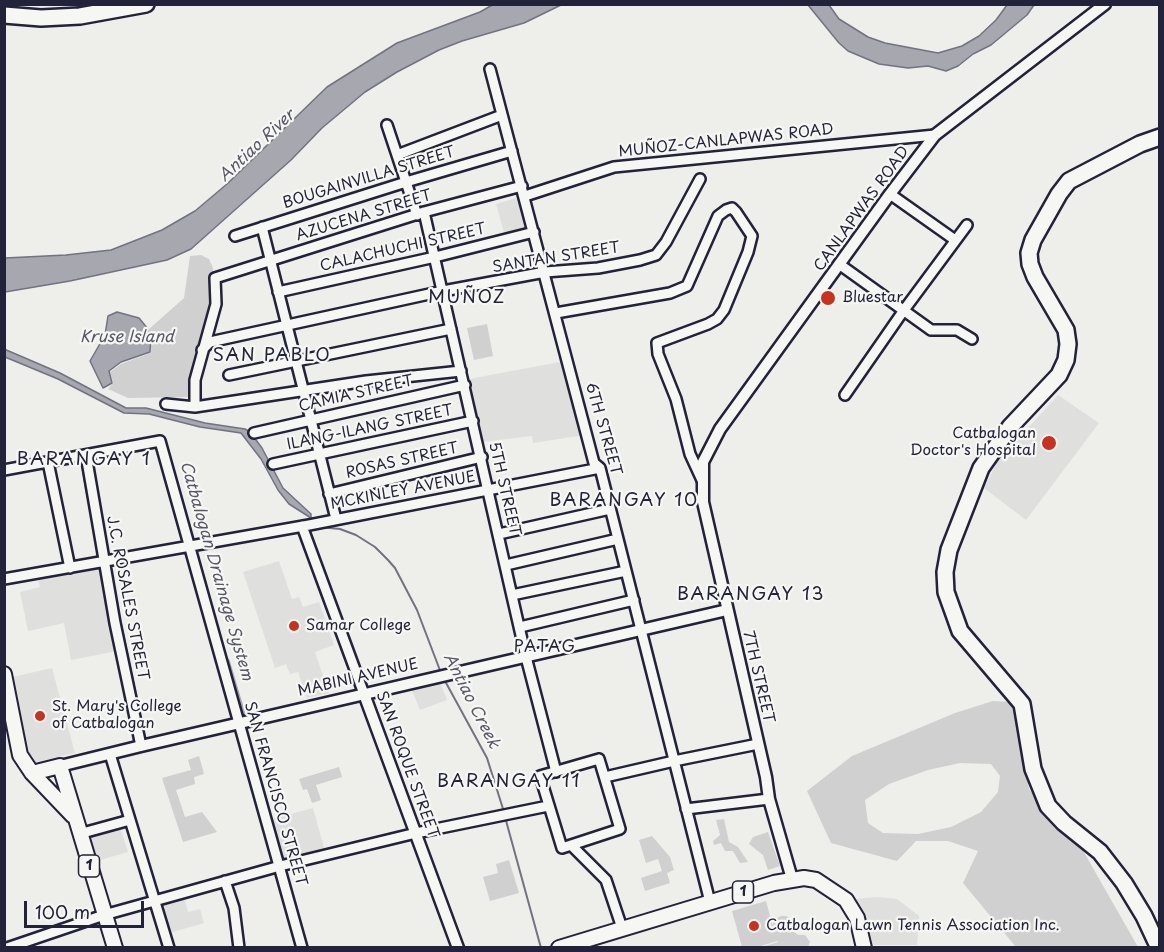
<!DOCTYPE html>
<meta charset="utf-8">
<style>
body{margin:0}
#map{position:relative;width:1164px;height:952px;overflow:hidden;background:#eeeeeb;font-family:"Playpen Sans",sans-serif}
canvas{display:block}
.frame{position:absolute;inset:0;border:6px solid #22223b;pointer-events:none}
.scale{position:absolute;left:24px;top:901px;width:120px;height:27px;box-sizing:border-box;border:3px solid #22223b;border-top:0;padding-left:8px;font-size:18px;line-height:21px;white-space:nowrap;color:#22223b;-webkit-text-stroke:4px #f6f6f2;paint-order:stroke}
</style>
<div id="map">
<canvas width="1164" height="952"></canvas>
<div class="frame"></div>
<div class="scale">100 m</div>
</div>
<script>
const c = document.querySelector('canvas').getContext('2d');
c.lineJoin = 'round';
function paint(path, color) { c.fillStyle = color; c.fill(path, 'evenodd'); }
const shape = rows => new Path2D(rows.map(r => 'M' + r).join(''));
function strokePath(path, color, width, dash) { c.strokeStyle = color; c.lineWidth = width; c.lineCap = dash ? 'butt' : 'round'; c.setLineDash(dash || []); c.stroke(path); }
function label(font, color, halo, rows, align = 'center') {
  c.font = font + ' "Playpen Sans",sans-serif'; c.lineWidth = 4.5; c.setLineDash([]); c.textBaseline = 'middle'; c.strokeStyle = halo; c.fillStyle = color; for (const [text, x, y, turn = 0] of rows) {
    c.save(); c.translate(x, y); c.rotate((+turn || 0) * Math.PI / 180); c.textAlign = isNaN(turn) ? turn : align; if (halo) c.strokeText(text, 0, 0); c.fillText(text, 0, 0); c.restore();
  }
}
paint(shape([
 [520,197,529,229,505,236,496,204],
 [565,361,585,435,533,443,532,436,482,442,469,379],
 [1058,395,1099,423,1026,520,984,488,997,462],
 [279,561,292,599,299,597,303,607,319,602,334,645,315,652,329,693,307,698,298,672,290,674,286,664,275,668,243,572],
 [100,566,117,651,71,660,64,623,28,631,20,592,40,587,38,579],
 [52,668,75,753,32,763,27,762,8,678],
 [439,679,447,700,420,710,410,686],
 [313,808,324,848,284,859,273,819],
 [120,827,128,852,97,861,89,837],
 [184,897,188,912,200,909,204,923,169,933,161,904],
 [877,897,897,899,919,916,917,945,870,945,865,920,854,899]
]), '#dfdfde');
paint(shape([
 [201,255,209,259,213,268,213,304,192,397,128,398,108,389,113,383,110,372,121,364,151,353,152,339,149,329,184,298,190,256],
 [487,324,493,356,474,360,467,328],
 [993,701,1010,702,1018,723,1029,789,1052,822,1081,847,1138,947,1016,947,963,883,978,851,948,841,916,841,897,861,831,843,807,791,852,756,955,713],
 [960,763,991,764,1000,776,998,792,981,812,951,827,918,834,883,833,868,823,865,800,889,784,928,770],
 [199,756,204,774,194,777,195,784,176,790,185,817,202,812,217,832,183,842,162,778,191,770,188,760],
 [339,767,342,777,316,785,321,800,312,803,307,789,303,790,299,779],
 [724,819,729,842,738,847,748,862,740,863,733,851,725,851,721,843,714,845,713,841,720,835,716,820],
 [768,832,780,866,768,870,763,855,749,844,753,837],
 [652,836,670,857,674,870,667,873,670,883,645,891,641,878,662,871,658,859,646,863,639,840],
 [509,860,519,893,490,901,483,877,498,873,496,864],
 [766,901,773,927,773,920,781,916,786,916,790,918,793,931,798,935,805,935,810,942,808,947,762,947,778,942,778,941,757,947,742,947,732,911]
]), '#d0d0d1');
const water = shape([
 [494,4,561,5,524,23,462,41,439,50,397,72,365,92,322,128,291,160,191,249,167,260,70,281,5,292,5,258,66,255,111,250,162,230,195,211,227,184,327,87,397,43,480,12,494,4],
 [808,5,829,5,839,19,868,37,885,43,938,53,962,46,979,36,996,20,1007,5,1034,5,1027,15,991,45,973,54,958,66,946,71,928,66,908,68,879,64,848,51,839,43,808,5],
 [117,312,139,318,148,329,151,339,150,352,121,362,109,371,112,383,103,388,90,361,105,335,108,316,117,312],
 [4,349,60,373,126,408,146,408,205,423,245,429,250,432,262,448,283,488,311,514,311,518,289,504,278,490,261,459,241,433,200,427,149,414,124,413,58,379,5,357,4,349]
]);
paint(water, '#a7a7af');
strokePath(water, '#727281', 1.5);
strokePath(shape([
 [81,460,99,560],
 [319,527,340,529,356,535,375,547,388,560,395,568,417,610,441,673],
 [114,591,145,738],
 [445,681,487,758,504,812],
 [505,817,541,948]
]), '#727281', 2);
strokePath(shape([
 [226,662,242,716]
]), '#a7a7af', 8);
const minor = shape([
 [490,69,594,463,600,468,710,902],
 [387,125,417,215],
 [397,155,502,115],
 [890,194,955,240],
 [525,196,614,167,935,135],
 [424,212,526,657,556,772],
 [262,227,336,519],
 [235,236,406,182,512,151],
 [839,264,931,330,957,330,972,339],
 [278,292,435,257,534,232],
 [556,313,670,293,687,286,718,216,726,210,732,208,736,212,752,236,748,252,724,310,717,319,708,324,657,343,658,354,676,399,690,454,702,480],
 [202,350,210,342,443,291,545,272,598,268,640,260,656,255,666,242,700,179],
 [229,375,451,329],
 [845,395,904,310,967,225],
 [166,404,195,407,366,381,461,371],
 [195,407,195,380,216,304,215,278,424,212,522,186],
 [254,433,465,385],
 [86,455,115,623,141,746],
 [48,462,70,568],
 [273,464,473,421],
 [4,470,160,441,302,948],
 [329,494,482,457],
 [302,526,364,694],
 [499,534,610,509],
 [506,565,618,539],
 [4,579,309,525,600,468],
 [512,595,626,571],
 [520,627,634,600],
 [110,754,169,948],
 [599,759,620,829,562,848,540,776,599,759],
 [605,777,674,761,758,744],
 [686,809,769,799],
 [79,834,130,820],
 [571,845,606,880,622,928],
 [225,881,234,908,239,948],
 [7,948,104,915,280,866,416,833,548,806]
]);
const tertiary = shape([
 [364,694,458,948],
 [60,766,141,746,727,610],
 [792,879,769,799,766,777,703,502,703,462,720,429,890,194,935,135,1105,4]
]);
const primary = shape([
 [4,674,20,755,32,773,73,816],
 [32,773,60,766,115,948],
 [559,948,774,883,804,878,816,880,846,900,857,918,864,948]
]);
const trunk = shape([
 [4,15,41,18,80,16,146,4],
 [1159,948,1144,916,1124,883,1100,852,1064,823,1048,806,1033,769,1022,704,960,631,946,592,945,572,949,550,981,468,1010,427,1059,375,1066,360,1068,344,1066,330,1035,277,1030,264,1029,253,1033,240,1059,194,1069,181,1140,144,1160,137]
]);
strokePath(minor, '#22223b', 14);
strokePath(tertiary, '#22223b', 15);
strokePath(primary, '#22223b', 18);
strokePath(trunk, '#22223b', 20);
strokePath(minor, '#f6f6f2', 9);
strokePath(tertiary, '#f6f6f2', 10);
strokePath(primary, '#f6f6f2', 14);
strokePath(trunk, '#f6f6f2', 15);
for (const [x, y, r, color] of [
 [828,298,8,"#c8321e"],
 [1049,443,8,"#c8321e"],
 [294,626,6,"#c8321e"],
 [40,716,6,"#c8321e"],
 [754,926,6,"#c8321e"]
]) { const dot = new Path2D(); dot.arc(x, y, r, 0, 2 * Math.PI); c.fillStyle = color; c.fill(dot); strokePath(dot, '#f6f6f2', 2); }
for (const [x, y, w] of [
 [89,866,21],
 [743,892,21]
]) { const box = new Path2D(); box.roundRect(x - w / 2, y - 11, w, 22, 4.5); c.fillStyle = '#f6f6f2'; c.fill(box); strokePath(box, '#22223b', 1.5); }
label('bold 14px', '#22223b', null, [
 ["1",89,866],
 ["1",743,892]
]);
label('15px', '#22223b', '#f6f6f2', [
 ["MUÑOZ-CANLAPWAS ROAD",726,141,-6],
 ["BOUGAINVILLA STREET",369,178,-17],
 ["CANLAPWAS ROAD",862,209,-54],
 ["AZUCENA STREET",364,216,-17],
 ["CALACHUCHI STREET",403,248,-13],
 ["SANTAN STREET",556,258,-9],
 ["CAMIA STREET",356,394,-13],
 ["ILANG-ILANG STREET",370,428,-12],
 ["6TH STREET",603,429,74],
 ["ROSAS STREET",402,461,-13],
 ["5TH STREET",504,489,77],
 ["MCKINLEY AVENUE",403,491,-11],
 ["J.C. ROSALES STREET",127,598,79],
 ["7TH STREET",758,677,77],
 ["MABINI AVENUE",358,678,-13],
 ["SAN ROQUE STREET",407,765,70],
 ["SAN FRANCISCO STREET",275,794,74]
]);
label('15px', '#22223b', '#f6f6f2', [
 ["Bluestar",842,298],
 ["Catbalogan",1036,434,"right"],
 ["Doctor's Hospital",1036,451,"right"],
 ["Samar College",306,626],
 ["St. Mary's College",52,707],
 ["of Catbalogan",52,724],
 ["Catbalogan Lawn Tennis Association Inc.",766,926]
], 'left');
label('italic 16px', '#575769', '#f6f6f2', [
 ["Antiao River",257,146,-43],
 ["Kruse Island",127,338],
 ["Catbalogan Drainage System",216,571,74],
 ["Antiao Creek",471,701,63]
]);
c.letterSpacing = '1.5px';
label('16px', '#22223b', '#f6f6f2', [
 ["PATAG",545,648]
]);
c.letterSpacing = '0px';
c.letterSpacing = '1.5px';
label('18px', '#22223b', '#f6f6f2', [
 ["MUÑOZ",467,298],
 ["SAN PABLO",272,356],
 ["BARANGAY 1",84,460],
 ["BARANGAY 10",624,501],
 ["BARANGAY 13",751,595],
 ["BARANGAY 11",509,782]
]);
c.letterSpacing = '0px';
</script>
